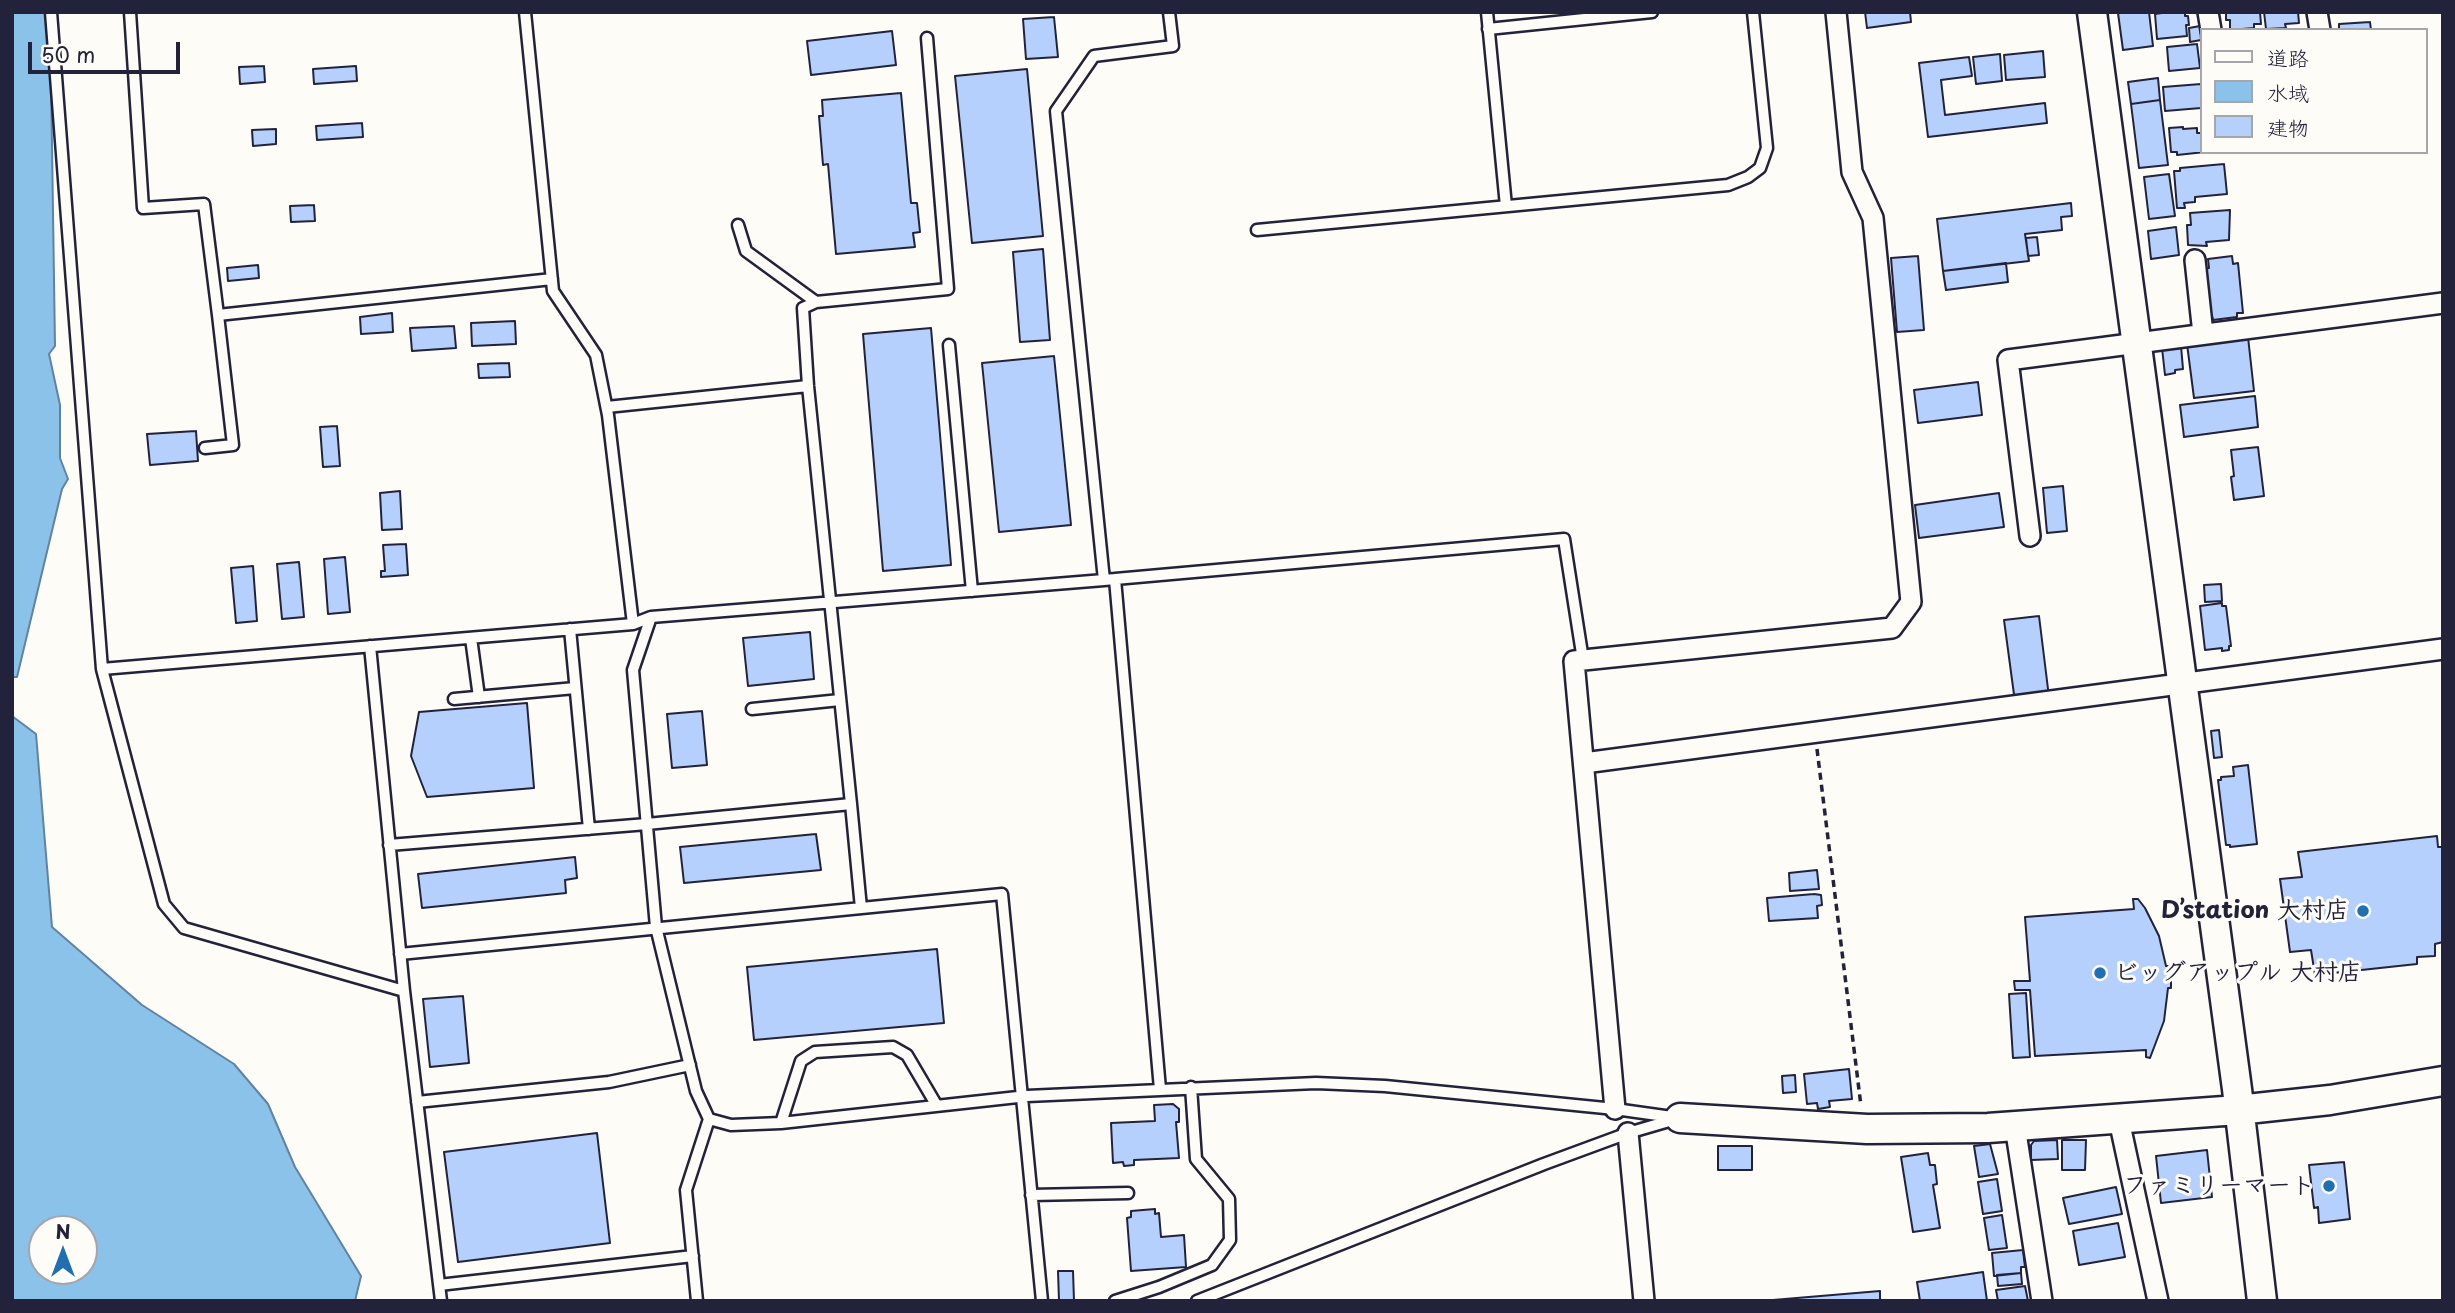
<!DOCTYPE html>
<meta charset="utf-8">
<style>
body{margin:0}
#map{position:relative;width:2455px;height:1313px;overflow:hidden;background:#fdfcf7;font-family:"Playpen Sans","Klee One",sans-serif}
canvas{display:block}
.frame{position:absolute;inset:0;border:14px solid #22223b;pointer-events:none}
.legend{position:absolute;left:2200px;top:28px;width:228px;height:126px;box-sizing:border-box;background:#fdfcf7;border:2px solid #a5a5ac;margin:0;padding:9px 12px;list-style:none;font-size:21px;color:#22223b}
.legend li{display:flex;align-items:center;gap:14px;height:35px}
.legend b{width:35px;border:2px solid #a5a5ac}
.north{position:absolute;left:28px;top:1215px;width:70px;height:70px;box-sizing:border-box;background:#fdfcf7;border:2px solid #a5a5ac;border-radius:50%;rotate:0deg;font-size:19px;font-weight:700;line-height:28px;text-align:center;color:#22223b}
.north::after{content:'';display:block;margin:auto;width:24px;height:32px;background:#1f6fb2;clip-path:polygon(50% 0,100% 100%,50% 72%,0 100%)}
.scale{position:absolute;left:28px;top:42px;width:152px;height:32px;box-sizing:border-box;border:4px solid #22223b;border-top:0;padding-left:9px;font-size:21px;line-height:24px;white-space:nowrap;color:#22223b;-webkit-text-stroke:5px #fdfcf7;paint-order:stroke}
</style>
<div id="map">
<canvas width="2455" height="1313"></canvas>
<div class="frame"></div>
<ul class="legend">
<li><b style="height:9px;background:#fdfcf7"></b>道路</li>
<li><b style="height:19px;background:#8bc2e9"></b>水域</li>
<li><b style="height:19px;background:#b6d0fe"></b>建物</li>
</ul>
<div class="north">N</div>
<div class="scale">50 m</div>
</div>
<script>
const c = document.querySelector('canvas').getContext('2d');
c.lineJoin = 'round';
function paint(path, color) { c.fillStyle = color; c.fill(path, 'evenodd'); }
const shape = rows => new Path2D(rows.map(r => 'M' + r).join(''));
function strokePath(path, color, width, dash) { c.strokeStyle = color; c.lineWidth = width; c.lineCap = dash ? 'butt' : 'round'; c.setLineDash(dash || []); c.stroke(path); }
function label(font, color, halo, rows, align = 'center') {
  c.font = font + ' "Playpen Sans","Klee One",sans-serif'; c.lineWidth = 6; c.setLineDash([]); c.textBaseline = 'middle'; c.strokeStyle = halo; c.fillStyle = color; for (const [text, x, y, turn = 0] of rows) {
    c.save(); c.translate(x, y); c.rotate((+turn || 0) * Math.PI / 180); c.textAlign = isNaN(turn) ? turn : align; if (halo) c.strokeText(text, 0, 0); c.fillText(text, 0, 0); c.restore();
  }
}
const water = shape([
 [12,12,50,12,55,346,49,354,60,405,60,458,68,479,62,489,17,677,12,677,12,12],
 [12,716,36,734,52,927,142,1005,234,1064,268,1104,295,1167,361,1276,355,1301,12,1301,12,716],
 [42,1229,84,1229,84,1271,42,1271,42,1229]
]);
paint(water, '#8bc2e9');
strokePath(water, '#6182a3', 2);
const building = shape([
 [1865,12,1910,12,1911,22,1867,28,1865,12],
 [2149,12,2153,46,2123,50,2118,13,2149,12],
 [2169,12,2185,13,2185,16,2188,16,2189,25,2186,25,2187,36,2157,39,2155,14,2169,12],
 [2226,12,2260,12,2261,24,2254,24,2254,28,2230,30,2230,20,2226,20,2226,12],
 [2264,12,2298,12,2299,23,2285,24,2286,28,2266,29,2264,12],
 [1054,17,1058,57,1026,59,1023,19,1054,17],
 [2370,22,2371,30,2339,30,2339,24,2370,22],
 [2200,26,2201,40,2190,42,2189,28,2200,26],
 [892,31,896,65,811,75,807,41,892,31],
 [2197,44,2200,68,2169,71,2167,47,2197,44],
 [2043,51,2045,77,2006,80,2004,55,2043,51],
 [2000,54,2002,81,1976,84,1973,57,2000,54],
 [1969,57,1972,76,1941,80,1945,115,2045,103,2047,123,1928,137,1919,63,1969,57],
 [264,66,265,82,240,84,239,67,264,66],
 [356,66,357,81,314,84,313,69,356,66],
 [1027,69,1043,236,972,243,955,76,1027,69],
 [2158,78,2160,100,2131,104,2128,82,2158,78],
 [2201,84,2201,108,2165,111,2163,87,2201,84],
 [901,93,911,203,917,203,920,232,913,233,915,247,836,254,828,164,823,165,819,116,823,116,822,100,901,93],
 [2160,100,2168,165,2139,168,2131,104,2160,100],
 [362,123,363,137,317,140,316,126,362,123],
 [2183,127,2183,129,2197,128,2197,133,2201,133,2201,152,2205,152,2177,155,2177,152,2171,152,2169,128,2183,127],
 [276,129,276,144,253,146,252,130,276,129],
 [2224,164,2227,194,2195,197,2195,202,2184,203,2185,208,2177,208,2174,171,2180,171,2180,168,2224,164],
 [2169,174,2175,216,2149,219,2144,177,2169,174],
 [2071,203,2072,216,2061,217,2062,230,2025,234,2029,261,1943,271,1937,219,2071,203],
 [314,205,315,221,291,222,290,206,314,205],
 [2230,210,2229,240,2206,242,2207,246,2188,245,2187,225,2191,225,2190,213,2230,210],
 [2176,227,2179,255,2151,259,2148,231,2176,227],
 [2037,237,2039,255,2028,256,2026,238,2037,237],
 [1043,249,1050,340,1020,342,1013,252,1043,249],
 [1918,256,1924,330,1897,332,1891,258,1918,256],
 [2232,256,2233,264,2238,263,2243,313,2237,313,2237,317,2213,320,2212,316,2210,317,2204,269,2209,268,2208,259,2232,256],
 [2006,263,2008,282,1946,290,1943,271,2006,263],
 [258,265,259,278,228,281,227,268,258,265],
 [392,313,393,332,361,334,360,317,392,313],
 [515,321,516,344,472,346,471,323,515,321],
 [454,326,456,348,412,351,410,328,454,326],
 [931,328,951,565,883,571,863,334,931,328],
 [2248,337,2254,391,2194,398,2187,344,2248,337],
 [2181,346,2183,369,2175,370,2175,373,2165,375,2162,348,2181,346],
 [1054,356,1071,525,999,532,982,363,1054,356],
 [509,363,510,377,479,378,478,364,509,363],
 [1978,382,1982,415,1918,423,1914,390,1978,382],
 [2255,396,2258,427,2184,437,2180,405,2255,396],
 [337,426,340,466,323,467,320,427,337,426],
 [196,431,198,461,150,465,147,434,196,431],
 [2258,447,2264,496,2234,500,2231,477,2234,476,2231,450,2258,447],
 [2063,486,2067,531,2047,533,2043,488,2063,486],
 [400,491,402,529,382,530,380,493,400,491],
 [1999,493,2004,527,1919,538,1915,505,1999,493],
 [406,544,408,575,381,577,381,571,385,571,383,545,406,544],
 [345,557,350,612,328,614,324,559,345,557],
 [299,562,304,617,282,619,277,564,299,562],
 [253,566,257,621,236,623,231,568,253,566],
 [2221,584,2222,601,2205,602,2204,585,2221,584],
 [2222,603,2222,606,2226,606,2231,646,2229,646,2229,650,2222,651,2222,648,2205,650,2200,606,2222,603],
 [2039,616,2049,697,2015,702,2004,620,2039,616],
 [810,632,814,679,748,686,743,638,810,632],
 [527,703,534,788,427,797,411,756,419,712,527,703],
 [702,711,707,765,672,768,667,714,702,711],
 [2219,730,2222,757,2214,758,2211,731,2219,730],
 [2248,765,2257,844,2230,847,2230,845,2226,845,2218,780,2221,780,2221,777,2234,776,2233,767,2248,765],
 [816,834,821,870,684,883,680,847,816,834],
 [2437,836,2438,847,2443,847,2443,942,2435,944,2435,956,2417,957,2417,964,2315,975,2311,950,2290,952,2280,879,2302,877,2298,852,2437,836],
 [575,857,577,878,565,880,566,893,422,908,418,874,575,857],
 [1817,870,1819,889,1790,891,1789,873,1817,870],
 [1814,894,1821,895,1822,905,1817,906,1818,918,1769,921,1767,898,1814,894],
 [2133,899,2138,899,2145,908,2159,936,2166,966,2171,966,2171,988,2168,988,2164,1021,2150,1058,2146,1057,2146,1050,2035,1056,2030,990,2015,990,2014,981,2030,981,2025,917,2134,909,2133,899],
 [937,949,944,1023,754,1040,747,967,937,949],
 [2026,993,2030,1057,2013,1058,2009,994,2026,993],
 [463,996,469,1063,430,1067,423,999,463,996],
 [1849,1069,1852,1099,1829,1101,1830,1107,1818,1109,1817,1103,1807,1104,1804,1074,1849,1069],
 [1795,1075,1796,1092,1783,1093,1782,1076,1795,1075],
 [1173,1104,1179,1109,1179,1122,1176,1122,1179,1158,1134,1160,1134,1165,1124,1166,1123,1162,1113,1163,1111,1123,1155,1121,1154,1105,1173,1104],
 [597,1133,610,1243,458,1262,444,1152,597,1133],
 [2057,1140,2058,1159,2031,1160,2031,1145,2034,1141,2057,1140],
 [2062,1140,2086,1140,2085,1170,2062,1170,2062,1140],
 [1990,1144,1998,1174,1979,1177,1974,1146,1990,1144],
 [1718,1146,1752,1146,1752,1170,1718,1170,1718,1146],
 [2207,1150,2212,1197,2161,1203,2156,1156,2207,1150],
 [1928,1153,1930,1165,1935,1165,1937,1184,1933,1185,1940,1228,1913,1232,1901,1157,1928,1153],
 [2344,1162,2350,1219,2319,1223,2318,1207,2314,1208,2309,1165,2344,1162],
 [1997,1179,2002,1211,1983,1214,1978,1182,1997,1179],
 [2116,1187,2122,1214,2069,1224,2063,1198,2116,1187],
 [1155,1209,1155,1214,1159,1213,1161,1237,1184,1235,1186,1267,1131,1271,1127,1218,1131,1217,1131,1211,1155,1209],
 [2002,1215,2007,1248,1989,1250,1984,1218,2002,1215],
 [2118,1223,2125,1257,2079,1265,2073,1231,2118,1223],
 [2023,1250,2025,1267,2021,1267,2021,1273,1994,1276,1992,1253,2023,1250],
 [1058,1271,1073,1271,1074,1301,1059,1301,1058,1271],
 [1983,1272,1987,1301,1920,1301,1917,1282,1983,1272],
 [2021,1273,2022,1284,1998,1286,1997,1275,2021,1273],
 [2025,1286,2028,1301,1998,1301,1996,1290,2025,1286],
 [1880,1291,1880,1301,1761,1301,1880,1291]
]);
paint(building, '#b6d0fe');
strokePath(building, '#22223b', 2);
const lane = shape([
 [51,12,102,669,633,624,651,617,1104,580,1564,539,1583,660],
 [130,12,143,208,204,204,218,315],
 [525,12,553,291,596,355,608,415,633,624],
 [1487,12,1506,206],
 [1488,29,1652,12],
 [738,225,746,251,816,302],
 [1257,230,1728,185,1748,177,1760,168,1767,148,1753,12],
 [949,345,972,591],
 [607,407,808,386],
 [205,448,233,445,218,315,552,279],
 [1115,579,1160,1089],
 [1104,580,1056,111,1094,56,1173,46,1169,12],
 [651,617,633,670,656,927,696,1091,709,1119,731,1125,781,1123,1027,1096,1316,1083,1385,1086,1615,1109,1679,1118],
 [570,629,589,829],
 [471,638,479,697],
 [370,646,404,991],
 [102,669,164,904,184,928,404,991,441,1301],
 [454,699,575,688],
 [752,709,840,700],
 [851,804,861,908],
 [389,845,647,824,851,804,808,386,803,308,816,302,948,289,927,38],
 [400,954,1002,894,1042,1301],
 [417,1102,609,1082,690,1065],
 [781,1123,801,1061,815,1052,893,1047,907,1055,937,1106],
 [1031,1195,1128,1193],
 [439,1285,693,1256],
 [697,1301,686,1190,709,1119],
 [1115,1301,1159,1287,1212,1265,1230,1240,1229,1199,1196,1159,1191,1087],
 [1197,1301,1544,1164,1628,1133,1676,1119]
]);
const street = shape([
 [2208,12,2211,30],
 [2317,12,2320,30],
 [2195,260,2203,334],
 [2030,536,2008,360,2443,303],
 [1584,763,2443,649],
 [1615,1109,1574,661,1892,628,1911,602,1873,218,1852,172,1836,12],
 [2119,1120,2158,1301],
 [2015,1126,2042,1301],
 [1628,1133,1644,1301]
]);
const secondary = shape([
 [2092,12,2237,1089,2262,1301],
 [1680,1118,1867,1129,1988,1128,2238,1110,2330,1100,2443,1081]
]);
strokePath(lane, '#22223b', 15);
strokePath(street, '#22223b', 24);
strokePath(secondary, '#22223b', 33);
strokePath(shape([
 [1817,749,1861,1106]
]), '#22223b', 3.5, [7, 5]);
strokePath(lane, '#fdfcf7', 10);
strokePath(street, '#fdfcf7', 19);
strokePath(secondary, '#fdfcf7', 28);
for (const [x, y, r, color] of [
 [2363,911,7,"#1f6fb2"],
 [2100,973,7,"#1f6fb2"],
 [2329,1186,7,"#1f6fb2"]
]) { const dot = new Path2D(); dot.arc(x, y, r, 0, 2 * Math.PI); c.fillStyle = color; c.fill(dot); strokePath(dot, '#fdfcf7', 2.5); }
label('bold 24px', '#22223b', '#fdfcf7', [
 ["D’station 大村店",2349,911],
 ["ビッグアップル 大村店",2114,973,"left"],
 ["ファミリーマート",2315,1186]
], 'right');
</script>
